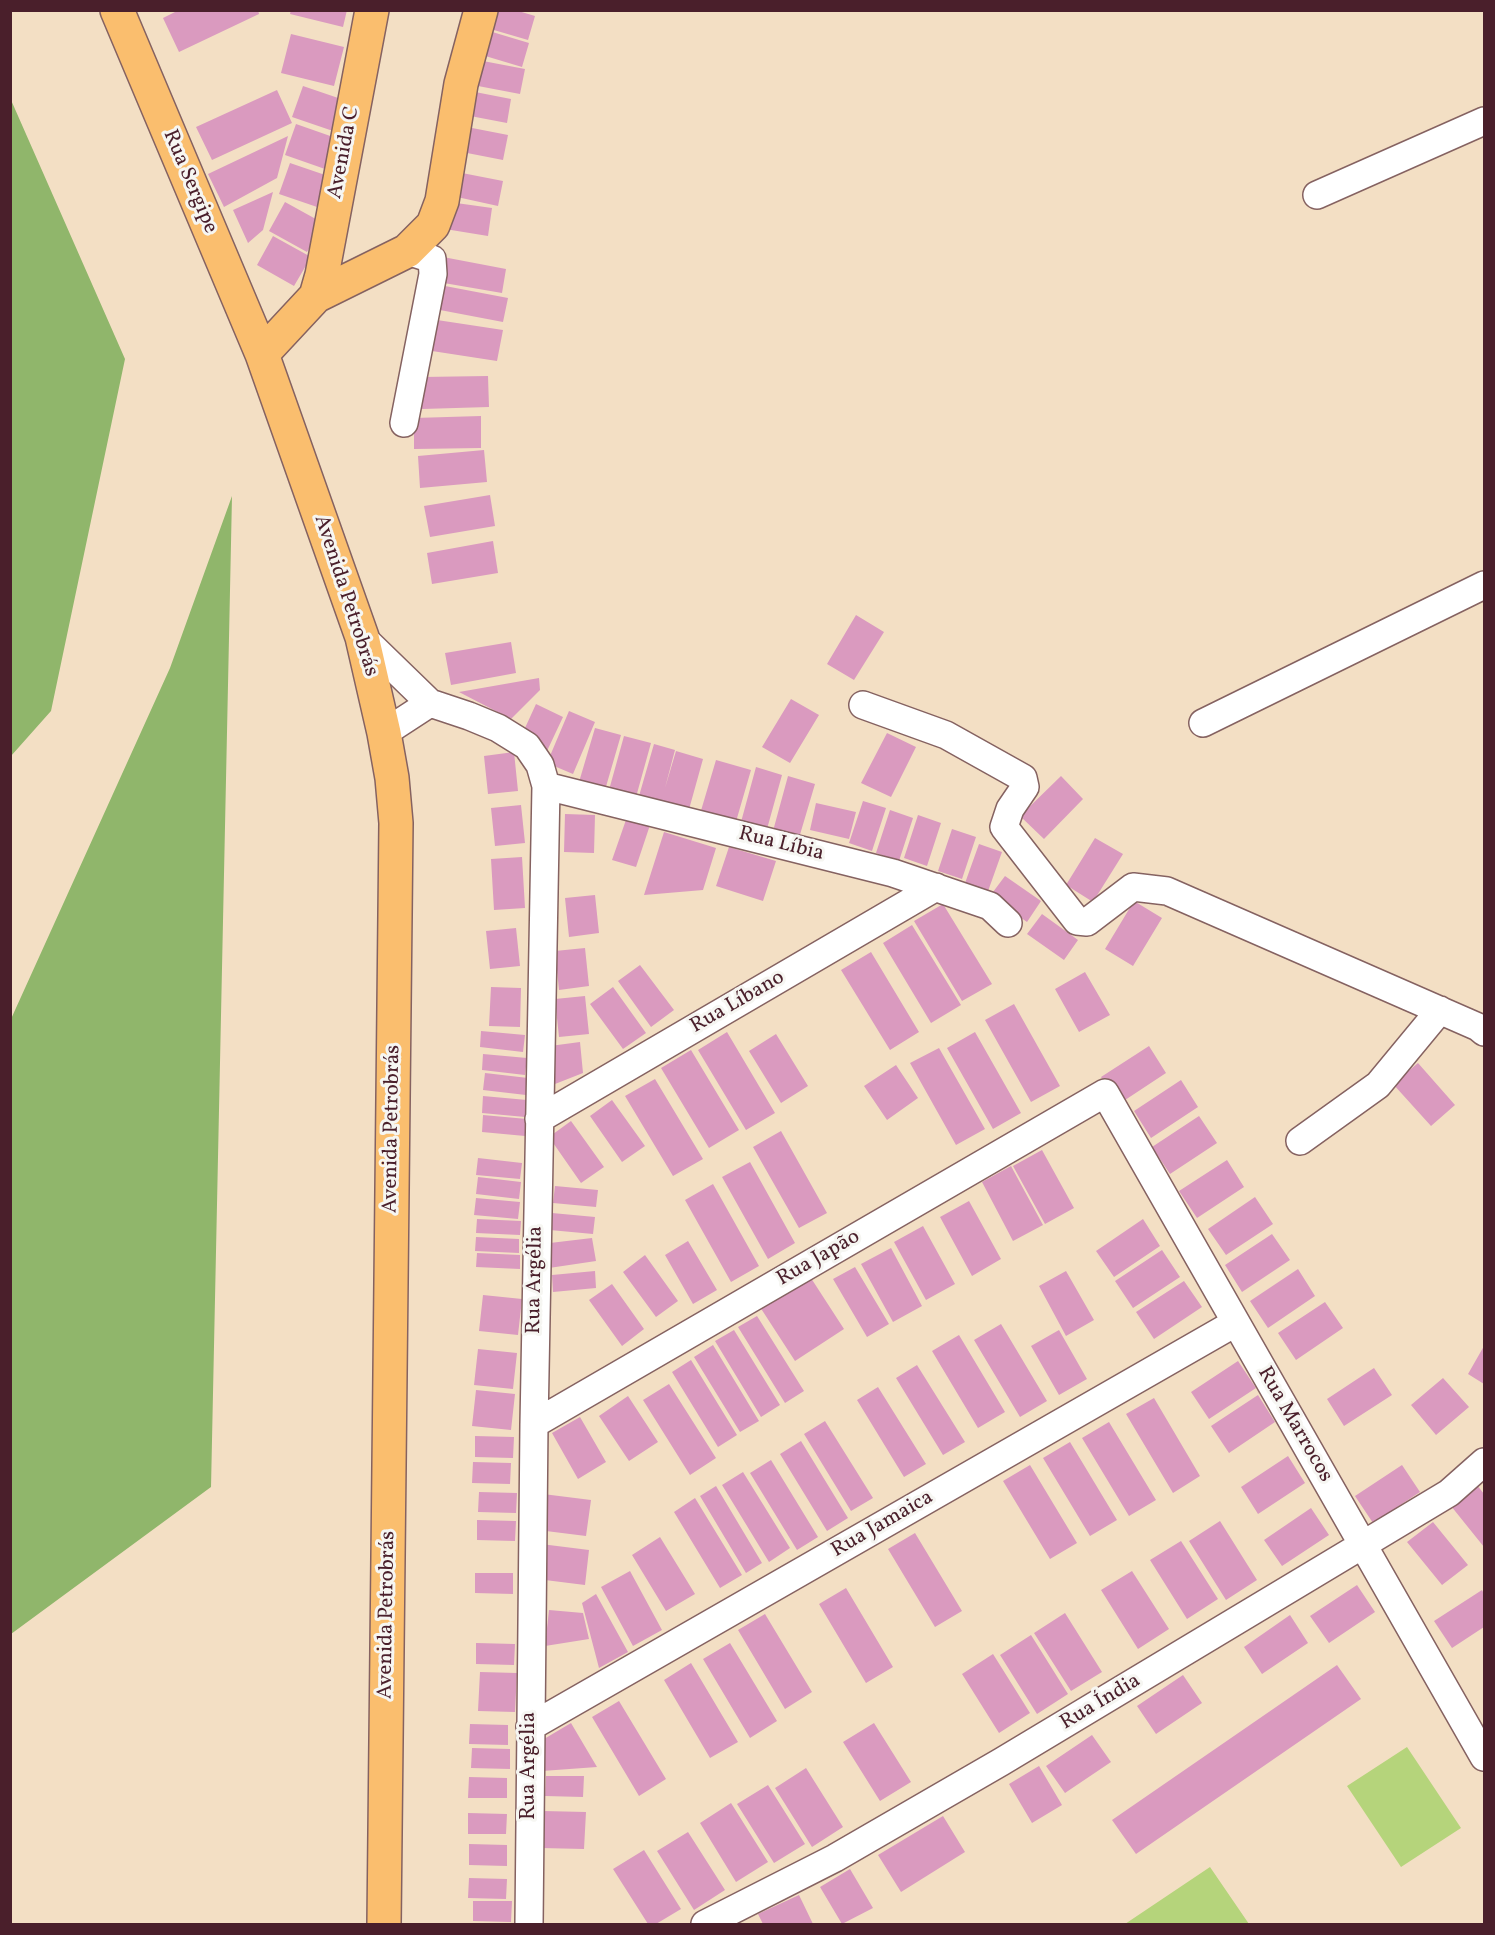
<!DOCTYPE html>
<meta charset="utf-8">
<style>
body{margin:0}
#map{position:relative;width:1495px;height:1935px;overflow:hidden;background:#f3dfc4;font-family:Vollkorn,serif}
canvas{display:block}
.frame{position:absolute;inset:0;border:12px solid #4a1f2b;pointer-events:none}
</style>
<div id="map">
<canvas width="1495" height="1935"></canvas>
<div class="frame"></div>
</div>
<script>
const c = document.querySelector('canvas').getContext('2d');
c.lineJoin = 'round';
function paint(path, color) { c.fillStyle = color; c.fill(path, 'evenodd'); }
const shape = rows => new Path2D(rows.map(r => 'M' + r).join(''));
function strokePath(path, color, width, dash) { c.strokeStyle = color; c.lineWidth = width; c.lineCap = dash ? 'butt' : 'round'; c.setLineDash(dash || []); c.stroke(path); }
function label(font, color, halo, rows, align = 'center') {
  c.font = font + ' Vollkorn,serif'; c.lineWidth = 6; c.setLineDash([]); c.textBaseline = 'middle'; c.strokeStyle = halo; c.fillStyle = color; for (const [text, x, y, turn = 0] of rows) {
    c.save(); c.translate(x, y); c.rotate((+turn || 0) * Math.PI / 180); c.textAlign = isNaN(turn) ? turn : align; if (halo) c.strokeText(text, 0, 0); c.fillText(text, 0, 0); c.restore();
  }
}
paint(shape([
 [1407,1747,1461,1828,1401,1867,1347,1786],
 [1210,1867,1249,1924,1125,1924]
]), '#b5d47b');
paint(shape([
 [11,100,125,359,51,711,11,756],
 [232,496,211,1487,11,1634,11,1019,170,668]
]), '#90b66b');
paint(shape([
 [179,10,258,10,259,14,179,52,163,18],
 [291,10,347,10,343,27,290,14],
 [492,10,515,10,535,16,528,40,487,28],
 [489,31,529,43,522,67,482,55],
 [291,34,344,47,334,86,281,73],
 [483,61,525,69,520,94,478,86],
 [303,86,344,100,333,131,292,117],
 [277,90,292,123,212,160,196,127],
 [470,91,511,99,507,123,465,115],
 [296,124,336,138,325,169,285,155],
 [467,127,508,135,503,160,462,152],
 [288,136,277,178,224,207,208,174],
 [290,163,331,177,320,208,279,194],
 [462,173,503,181,498,206,457,197],
 [273,192,263,230,248,243,233,210],
 [285,202,323,223,307,252,269,231],
 [449,202,492,208,488,236,445,229],
 [273,236,311,257,294,286,257,265],
 [443,257,506,269,502,293,438,282],
 [445,286,508,298,503,322,440,310],
 [437,320,503,330,497,361,432,351],
 [488,376,489,407,422,409,422,377],
 [481,416,481,448,414,449,414,418],
 [484,450,487,482,420,488,418,456],
 [490,495,495,526,430,537,424,506],
 [493,541,498,573,432,584,427,553],
 [856,615,884,632,854,680,827,664],
 [511,642,516,673,451,685,445,653],
 [539,678,540,690,511,719,459,692],
 [791,699,819,715,790,763,762,747],
 [536,704,563,717,547,751,520,739],
 [569,711,595,722,573,774,547,763],
 [595,728,621,735,605,790,579,782],
 [887,733,916,747,891,797,861,783],
 [624,736,651,743,636,797,609,790],
 [654,744,675,750,665,788,676,751,703,759,688,813,639,796],
 [514,752,518,791,488,794,484,756],
 [716,760,751,770,735,825,700,814],
 [756,767,782,775,767,829,741,822],
 [788,776,815,784,799,838,773,831],
 [1061,776,1083,799,1044,839,1020,816],
 [863,801,886,808,872,851,849,843],
 [816,803,856,812,849,839,810,830],
 [521,805,525,843,495,846,491,808],
 [890,810,913,818,899,861,876,853],
 [565,814,595,815,594,853,564,852],
 [918,815,941,823,927,866,904,858],
 [627,817,650,825,636,867,612,860],
 [952,829,976,837,962,879,938,871],
 [664,832,716,848,703,890,644,895],
 [1095,838,1123,854,1093,902,1066,885],
 [979,844,1002,852,987,894,964,886],
 [729,847,776,861,763,901,716,886],
 [522,857,525,908,494,910,491,859],
 [1005,876,1041,901,1027,922,990,896],
 [595,895,599,933,569,937,565,898],
 [1134,901,1162,918,1133,966,1105,949],
 [943,904,992,984,962,1001,914,921],
 [1042,914,1078,940,1064,960,1027,934],
 [912,925,961,1005,931,1023,883,943],
 [516,928,520,966,490,969,486,931],
 [585,948,589,986,559,990,555,951],
 [871,952,919,1032,890,1050,841,970],
 [640,965,674,1010,651,1027,618,981],
 [1085,972,1110,1015,1079,1032,1055,989],
 [491,987,521,988,520,1027,489,1026],
 [613,987,646,1033,623,1049,590,1004],
 [585,996,589,1034,559,1037,555,999],
 [1014,1004,1060,1086,1031,1102,985,1020],
 [481,1031,525,1035,523,1052,480,1047],
 [727,1032,775,1113,746,1130,698,1050],
 [975,1032,1021,1113,993,1129,947,1048],
 [776,1034,808,1086,781,1103,749,1051],
 [580,1042,583,1073,555,1084,550,1046],
 [1149,1046,1166,1073,1119,1104,1101,1077],
 [939,1048,985,1129,956,1145,910,1063],
 [691,1050,739,1130,709,1148,661,1068],
 [483,1054,527,1058,525,1075,482,1070],
 [1418,1063,1455,1105,1431,1126,1393,1084],
 [896,1065,918,1098,887,1120,864,1086],
 [485,1073,528,1078,526,1095,483,1090],
 [655,1079,703,1159,673,1176,625,1096],
 [1181,1080,1198,1107,1151,1138,1134,1111],
 [483,1096,527,1100,525,1117,482,1113],
 [612,1100,645,1146,622,1162,590,1116],
 [483,1115,527,1119,525,1136,482,1132],
 [1199,1116,1217,1143,1170,1174,1152,1147],
 [571,1121,604,1167,581,1183,549,1137],
 [781,1131,827,1213,799,1228,753,1147],
 [1042,1150,1074,1208,1045,1224,1013,1166],
 [478,1158,522,1163,520,1179,476,1175],
 [1227,1160,1244,1187,1197,1218,1179,1191],
 [750,1162,795,1243,768,1259,722,1177],
 [1011,1166,1043,1225,1013,1241,982,1182],
 [478,1177,521,1182,519,1199,476,1194],
 [713,1184,759,1266,731,1282,685,1200],
 [555,1186,598,1190,596,1207,553,1203],
 [1255,1197,1273,1224,1226,1255,1208,1229],
 [476,1198,520,1202,518,1219,474,1215],
 [969,1201,1001,1259,972,1276,940,1217],
 [552,1213,595,1217,593,1234,550,1230],
 [477,1219,521,1221,520,1235,476,1233],
 [1143,1219,1160,1246,1114,1277,1096,1251],
 [923,1226,955,1284,926,1300,894,1242],
 [1272,1234,1290,1260,1242,1292,1225,1265],
 [476,1237,519,1239,519,1253,475,1251],
 [592,1238,596,1261,549,1268,550,1243],
 [688,1241,717,1290,693,1304,665,1255],
 [891,1248,922,1306,893,1322,861,1264],
 [1162,1250,1180,1277,1133,1308,1115,1281],
 [477,1253,520,1255,520,1269,476,1267],
 [645,1255,678,1301,656,1317,623,1272],
 [855,1267,889,1324,867,1337,833,1279],
 [1298,1269,1315,1296,1268,1328,1250,1301],
 [595,1271,596,1288,553,1292,552,1275],
 [1066,1271,1094,1320,1066,1336,1039,1286],
 [809,1275,844,1329,795,1361,760,1307],
 [1184,1281,1202,1307,1154,1339,1136,1312],
 [612,1284,644,1329,622,1346,589,1300],
 [483,1295,522,1299,518,1335,479,1331],
 [1325,1302,1343,1328,1296,1360,1278,1333],
 [757,1316,804,1391,785,1403,738,1327],
 [1001,1324,1047,1401,1020,1417,974,1340],
 [734,1330,780,1405,761,1417,715,1341],
 [1059,1330,1087,1379,1059,1395,1031,1346],
 [959,1335,1005,1412,978,1428,932,1351],
 [713,1345,759,1421,740,1432,694,1357],
 [1484,1346,1484,1384,1468,1374],
 [478,1349,517,1353,513,1389,474,1385],
 [691,1360,737,1435,718,1447,672,1372],
 [1238,1361,1256,1388,1209,1419,1191,1392],
 [917,1365,965,1442,943,1455,896,1378],
 [1374,1368,1392,1395,1344,1426,1327,1399],
 [1443,1378,1469,1407,1436,1435,1411,1405],
 [669,1384,716,1458,690,1475,643,1400],
 [878,1387,926,1464,904,1477,857,1400],
 [476,1390,515,1394,511,1430,472,1426],
 [1258,1395,1275,1422,1229,1453,1211,1426],
 [628,1396,658,1442,629,1461,599,1416],
 [1154,1398,1200,1476,1173,1493,1126,1414],
 [580,1417,606,1462,578,1479,552,1433],
 [825,1421,873,1498,851,1511,804,1434],
 [1109,1422,1156,1500,1129,1516,1082,1438],
 [475,1436,514,1437,513,1458,475,1457],
 [801,1441,848,1518,827,1531,780,1454],
 [1070,1442,1117,1520,1090,1536,1043,1458],
 [1288,1456,1305,1483,1258,1514,1241,1487],
 [771,1460,818,1537,797,1550,750,1473],
 [473,1462,511,1463,510,1484,472,1483],
 [1030,1465,1077,1543,1050,1559,1003,1481],
 [1402,1465,1420,1492,1373,1523,1355,1496],
 [743,1472,790,1548,769,1562,722,1485],
 [1477,1485,1484,1494,1484,1547,1451,1506],
 [716,1486,762,1563,746,1573,700,1496],
 [479,1492,517,1493,516,1513,478,1512],
 [543,1494,591,1500,586,1536,538,1530],
 [695,1498,742,1575,720,1588,674,1512],
 [1311,1508,1329,1535,1282,1566,1264,1540],
 [477,1520,516,1521,515,1541,477,1540],
 [1220,1521,1257,1580,1226,1600,1189,1541],
 [1433,1522,1468,1565,1442,1585,1407,1542],
 [915,1533,962,1611,935,1627,888,1549],
 [660,1537,695,1594,666,1611,632,1555],
 [1181,1541,1218,1599,1187,1619,1150,1560],
 [541,1544,589,1550,585,1585,537,1579],
 [630,1571,662,1630,633,1646,601,1587],
 [1132,1571,1169,1629,1138,1649,1101,1590],
 [475,1573,513,1573,513,1594,475,1593],
 [1357,1585,1375,1612,1329,1643,1310,1616],
 [846,1588,893,1667,866,1683,819,1604],
 [1482,1590,1484,1594,1484,1627,1452,1648,1434,1621],
 [596,1594,628,1652,599,1668,582,1603],
 [549,1610,583,1613,589,1639,545,1646],
 [1065,1613,1102,1672,1071,1691,1034,1633],
 [765,1614,812,1692,785,1709,738,1630],
 [1290,1615,1308,1643,1262,1674,1244,1647],
 [1031,1635,1068,1694,1037,1714,1000,1655],
 [476,1643,515,1644,514,1665,476,1664],
 [730,1643,777,1721,750,1738,703,1659],
 [993,1654,1030,1713,999,1733,962,1674],
 [691,1663,738,1742,710,1758,664,1680],
 [1337,1665,1361,1699,1136,1854,1112,1820],
 [480,1672,517,1673,515,1712,478,1711],
 [1183,1675,1202,1703,1156,1734,1137,1706],
 [619,1701,666,1779,639,1796,592,1717],
 [571,1723,597,1767,542,1771,539,1742],
 [874,1723,911,1782,880,1801,843,1742],
 [470,1724,508,1725,508,1745,469,1744],
 [1092,1735,1111,1762,1065,1793,1046,1766],
 [472,1748,510,1749,510,1769,471,1768],
 [1039,1766,1062,1805,1032,1823,1009,1784],
 [806,1768,843,1827,812,1847,775,1788],
 [546,1776,584,1776,583,1797,545,1796],
 [469,1777,507,1778,507,1798,468,1798],
 [768,1785,805,1844,774,1863,737,1804],
 [731,1803,768,1862,736,1882,700,1823],
 [543,1811,586,1812,584,1849,541,1848],
 [468,1813,507,1814,506,1834,468,1834],
 [943,1816,965,1852,901,1892,878,1855],
 [688,1832,725,1890,694,1910,657,1851],
 [469,1844,507,1845,507,1866,469,1865],
 [644,1850,681,1909,656,1924,648,1924,613,1869],
 [850,1869,873,1908,842,1924,820,1887],
 [469,1878,507,1879,506,1899,468,1898],
 [799,1895,813,1924,763,1924,758,1914],
 [473,1901,512,1901,511,1922,473,1921]
]), '#da9abf');
const minor = shape([
 [1317,195,1484,121],
 [404,423,433,274,432,259,407,251],
 [362,637,430,703,469,716,498,728,527,746,540,765,546,786,534,1424,529,1924],
 [863,705,946,735,1023,778,1025,787,1010,809,1004,827,1077,921,1087,922,1133,887,1167,891,1478,1027,1484,1032],
 [1203,723,1484,585],
 [384,733,430,703],
 [546,786,893,873,990,906,1008,923],
 [539,1119,936,887],
 [1300,1141,1378,1085,1440,1010],
 [534,1424,1105,1093,1484,1757],
 [530,1727,1235,1323],
 [705,1924,835,1858,1001,1762,1449,1493,1484,1462]
]);
const major = shape([
 [117,10,262,354,362,637,384,733,392,778,396,823,384,1924],
 [316,296,322,275,372,10],
 [262,354,316,296,407,251,433,225,442,201,461,84,481,10]
]);
strokePath(minor, '#856261', 30);
strokePath(major, '#856261', 36);
strokePath(minor, '#fff', 27);
strokePath(major, '#fabe6e', 33);
label('21px', '#4a1f2b', '#f6f6f2', [
 ["Avenida C",345,153,-79],
 ["Rua Sergipe",189,182,67],
 ["Avenida Petrobrás",345,596,72],
 ["Rua Líbia",781,845,14],
 ["Rua Líbano",738,1003,-30],
 ["Avenida Petrobrás",393,1129,-89],
 ["Rua Japão",819,1259,-30],
 ["Rua Argélia",536,1280,-89],
 ["Rua Marrocos",1294,1425,60],
 ["Rua Jamaica",883,1525,-30],
 ["Avenida Petrobrás",388,1615,-89],
 ["Rua Índia",1101,1703,-31],
 ["Rua Argélia",530,1766,-90]
]);
</script>
